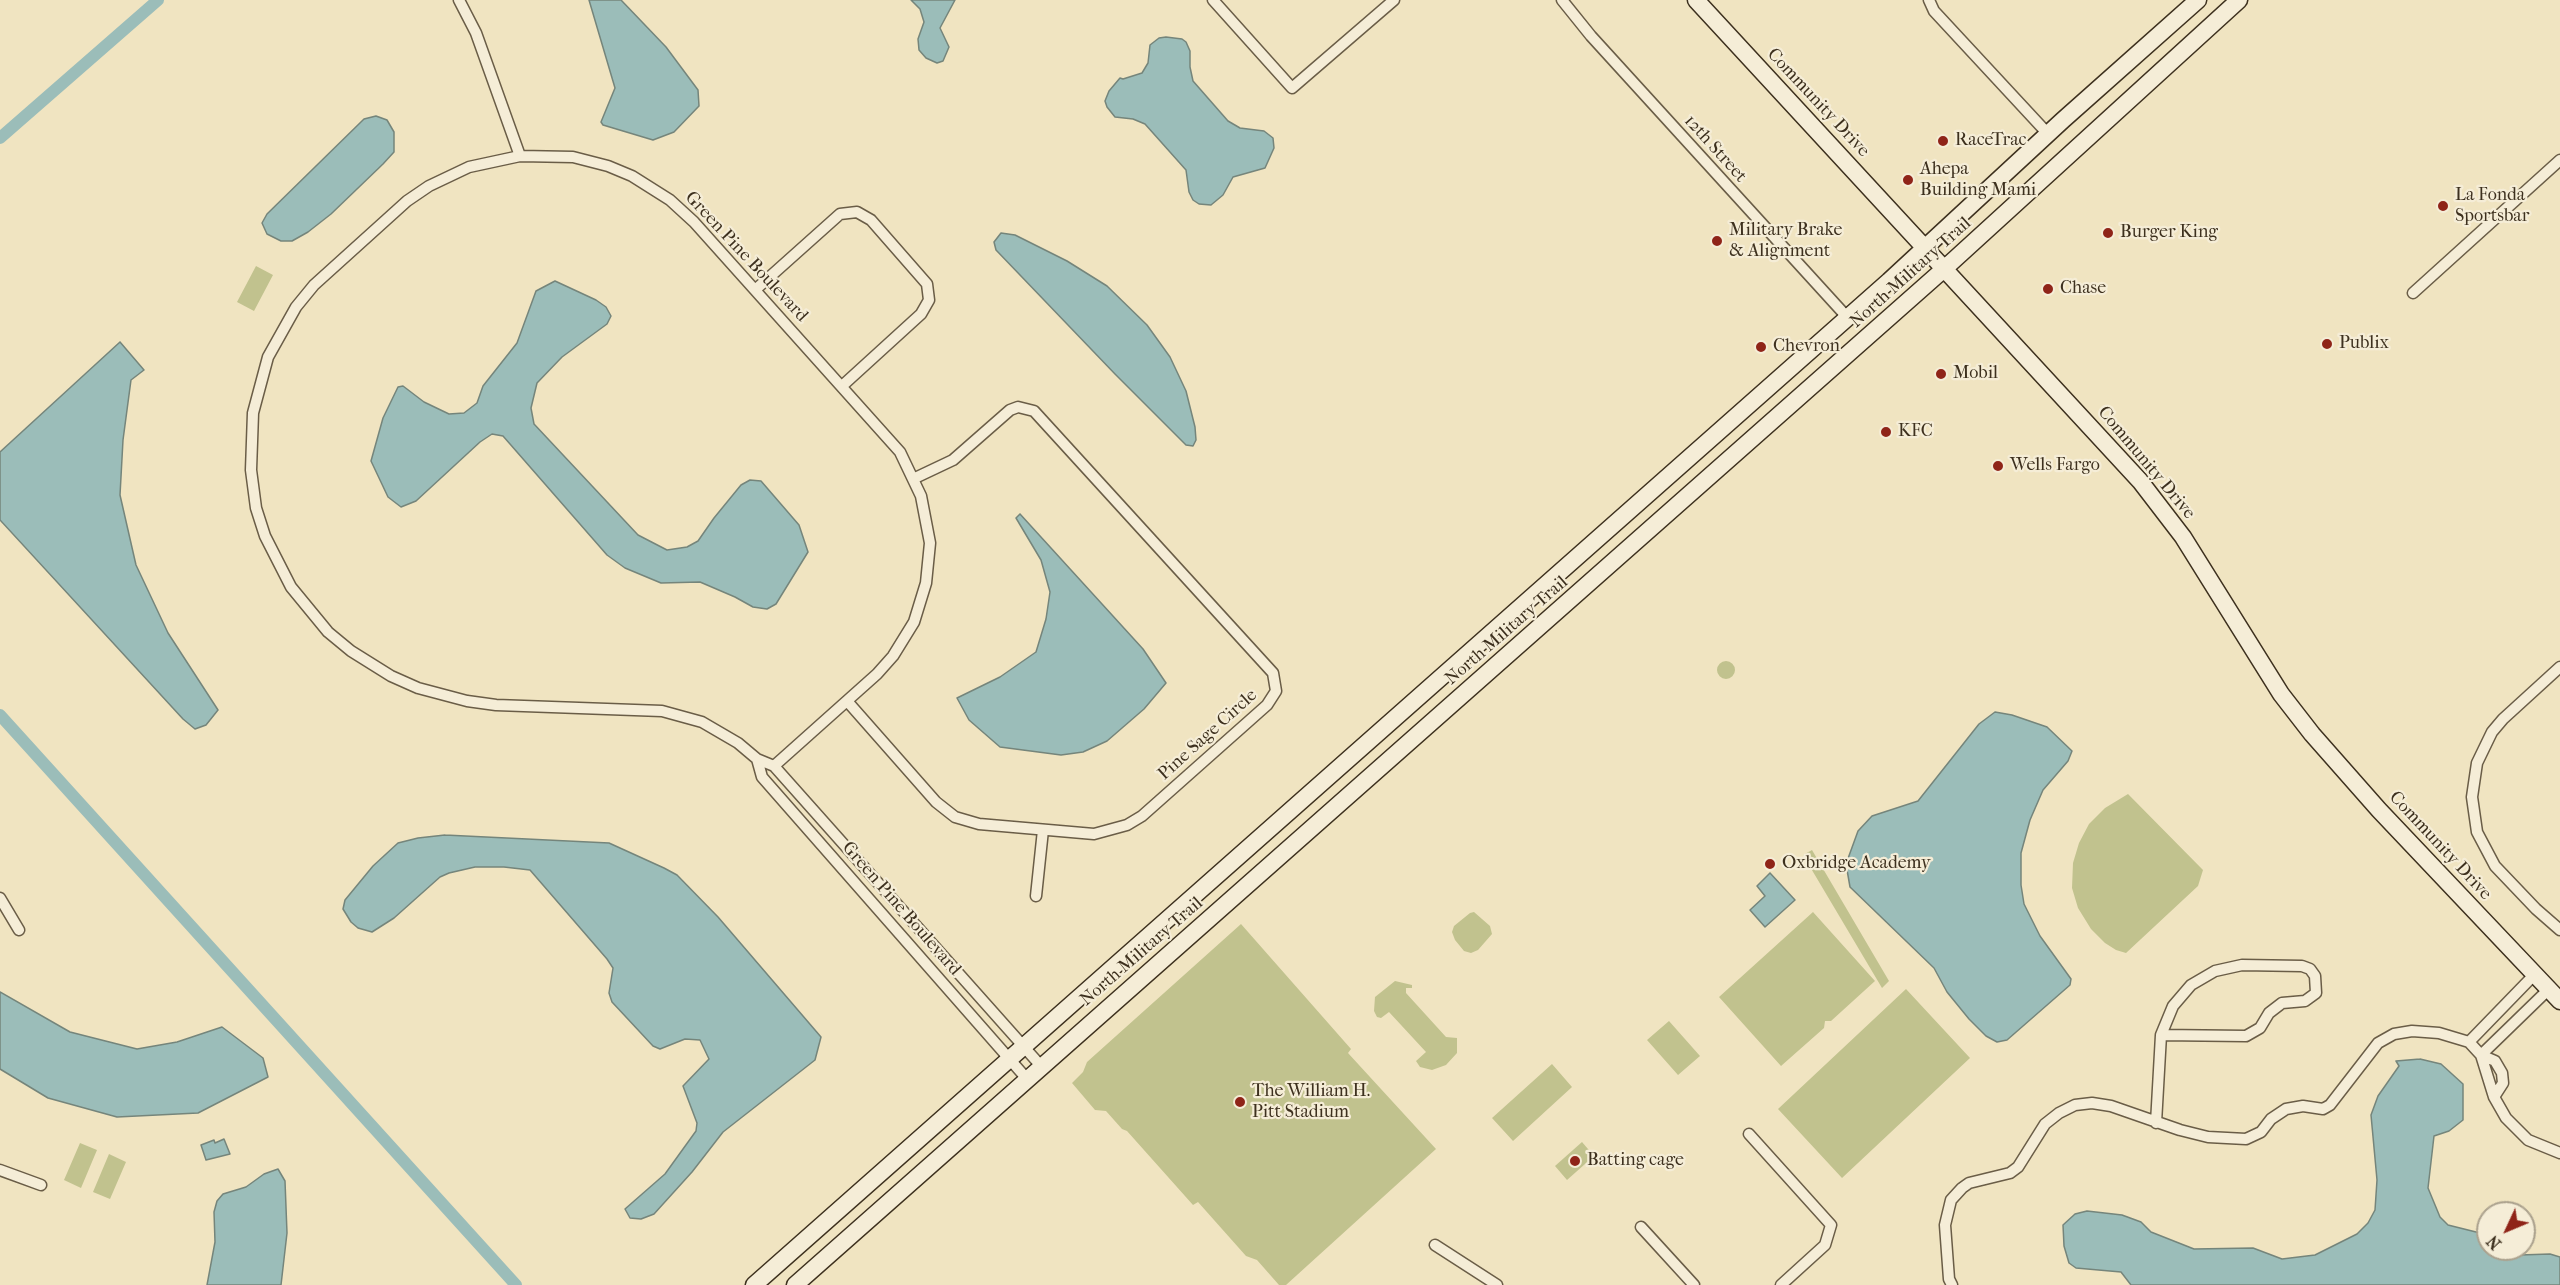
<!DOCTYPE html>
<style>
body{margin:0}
#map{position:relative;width:2560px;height:1285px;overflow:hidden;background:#f0e4c1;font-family:"IM FELL French Canon",serif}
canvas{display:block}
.north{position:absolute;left:2476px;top:1201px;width:60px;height:60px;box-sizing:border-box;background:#f5edd7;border:2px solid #aba18d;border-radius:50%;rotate:226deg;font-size:16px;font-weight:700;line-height:24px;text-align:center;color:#3d301e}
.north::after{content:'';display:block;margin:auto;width:21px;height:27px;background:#8f2418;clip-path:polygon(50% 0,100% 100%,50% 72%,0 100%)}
</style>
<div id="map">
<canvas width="2560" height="1285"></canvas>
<div class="north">N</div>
</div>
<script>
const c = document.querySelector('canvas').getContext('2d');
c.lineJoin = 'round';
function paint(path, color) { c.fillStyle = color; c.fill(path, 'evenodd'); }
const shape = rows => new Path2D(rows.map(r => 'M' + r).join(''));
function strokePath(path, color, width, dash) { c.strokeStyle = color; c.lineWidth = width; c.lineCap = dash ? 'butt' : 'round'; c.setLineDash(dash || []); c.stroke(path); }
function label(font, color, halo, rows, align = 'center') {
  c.font = font + ' "IM FELL French Canon",serif'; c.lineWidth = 4.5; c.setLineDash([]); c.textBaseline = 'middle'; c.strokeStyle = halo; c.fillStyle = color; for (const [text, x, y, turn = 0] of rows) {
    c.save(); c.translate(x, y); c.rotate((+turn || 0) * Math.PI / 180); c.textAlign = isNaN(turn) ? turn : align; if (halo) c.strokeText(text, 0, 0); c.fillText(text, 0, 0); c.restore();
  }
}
paint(shape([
 [256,266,273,275,254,311,237,302],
 '1717 670a9 9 0 1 1 18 0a9 9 0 1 1-18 0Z',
 [2128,794,2203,870,2198,886,2126,953,2116,950,2105,943,2091,929,2078,908,2072,888,2073,863,2079,843,2089,824,2105,808],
 [1812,850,1889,981,1882,988,1803,855],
 [1474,912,1490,926,1492,934,1478,950,1471,953,1464,951,1455,940,1452,932,1454,926,1470,913],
 [1813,912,1875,981,1831,1021,1825,1021,1824,1028,1781,1066,1719,997],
 [1241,924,1351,1049,1348,1053,1436,1149,1286,1285,1279,1285,1257,1260,1246,1256,1198,1202,1193,1205,1127,1131,1122,1129,1106,1111,1095,1110,1072,1083,1083,1072,1087,1062],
 [1395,981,1412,985,1412,988,1406,988,1406,993,1446,1037,1457,1038,1457,1053,1446,1065,1432,1070,1420,1067,1416,1061,1426,1052,1389,1012,1381,1018,1377,1017,1374,1011,1375,997],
 [1906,989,1970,1058,1842,1178,1778,1109],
 [1669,1021,1700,1056,1678,1075,1647,1040],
 [1552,1064,1572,1087,1513,1141,1492,1118],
 [1582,1142,1594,1156,1567,1180,1555,1166],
 [80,1143,97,1150,81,1188,64,1180],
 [109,1154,126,1162,110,1199,93,1192]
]), '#c1c28e');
const water = shape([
 [589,0,621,0,666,47,698,90,699,106,674,132,653,140,603,125,601,122,615,88,589,0],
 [911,0,955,0,940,28,949,47,943,61,937,63,926,58,919,50,918,39,924,22,920,9,911,0],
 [1166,37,1182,39,1186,42,1190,51,1190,67,1193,81,1228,121,1240,128,1264,131,1273,138,1274,148,1265,168,1233,177,1223,195,1211,205,1199,204,1193,200,1189,192,1186,170,1145,124,1133,119,1115,117,1107,107,1105,101,1109,91,1120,78,1123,79,1142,73,1148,63,1150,45,1159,38,1166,37],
 [376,116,387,120,394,132,394,152,383,164,331,214,308,232,292,241,281,241,267,234,262,223,267,214,364,119,376,116],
 [1001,233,1015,235,1067,261,1107,286,1147,325,1170,357,1186,391,1195,427,1196,440,1193,446,1186,445,1115,374,996,250,994,242,1001,233],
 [555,281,596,300,606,307,611,316,607,324,562,357,537,383,531,408,534,424,638,535,667,550,687,547,698,541,714,518,741,485,750,480,761,481,799,525,808,552,776,604,767,609,753,607,735,597,700,582,661,583,625,568,607,555,503,436,492,434,480,442,416,501,401,507,388,497,371,461,383,418,398,387,403,386,424,402,449,414,464,413,477,403,483,386,517,343,536,291,555,281],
 [120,342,144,370,131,380,123,440,120,495,136,565,168,633,218,710,206,725,195,729,183,719,0,520,0,452,120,342],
 [1020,514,1143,649,1166,683,1144,709,1107,741,1083,752,1061,755,1000,747,969,720,957,698,1000,677,1036,652,1046,619,1050,592,1041,560,1016,518,1020,514],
 [1995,712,2012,715,2047,727,2072,751,2068,761,2043,790,2030,820,2021,853,2021,885,2024,904,2040,936,2071,979,2070,985,2007,1040,1997,1042,1986,1036,1969,1019,1947,992,1934,968,1850,887,1846,864,1858,831,1872,816,1918,801,1979,724,1995,712],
 [445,835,609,843,664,868,677,875,718,917,821,1037,815,1060,723,1132,692,1172,654,1214,641,1219,630,1218,625,1209,665,1174,696,1131,697,1123,683,1086,709,1059,700,1040,685,1039,660,1049,653,1046,612,1002,609,993,613,968,607,959,530,870,504,867,475,867,449,873,440,877,394,918,372,932,358,928,351,922,343,909,345,900,373,866,398,843,418,838,445,835],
 [1770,873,1795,900,1765,927,1750,910,1765,896,1757,886,1770,873],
 [0,992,70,1032,137,1049,177,1042,222,1027,263,1058,268,1077,198,1113,117,1117,48,1098,0,1069,0,992],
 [2420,1059,2441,1064,2463,1084,2463,1120,2449,1131,2434,1136,2428,1188,2440,1217,2448,1225,2488,1235,2488,1249,2511,1249,2520,1255,2550,1254,2560,1257,2560,1285,2131,1285,2121,1272,2076,1268,2069,1263,2064,1246,2063,1225,2075,1214,2087,1211,2122,1215,2141,1222,2151,1232,2194,1249,2253,1248,2282,1259,2315,1255,2357,1234,2368,1223,2375,1210,2377,1180,2371,1115,2378,1096,2399,1066,2396,1061,2420,1059],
 [224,1139,230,1154,206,1160,201,1145,214,1140,215,1143,224,1139],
 [278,1169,285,1181,287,1233,281,1285,207,1285,215,1242,214,1212,217,1201,223,1194,246,1187,264,1174,278,1169]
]);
paint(water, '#9bbdb9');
strokePath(water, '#75857b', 1.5);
strokePath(shape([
 [0,138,158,0],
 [0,715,516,1285]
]), '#9bbdb9', 12);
const street = shape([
 [459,0,476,33,520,156],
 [1213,0,1292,88,1394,0],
 [1562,0,1591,36,1847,317],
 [1929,0,1934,11,2049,135],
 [755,290,840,214,857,212,871,220,927,284,929,300,921,314,842,386],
 [2413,293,2560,160],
 [2560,667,2503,719,2492,732,2477,763,2472,797,2477,832,2495,866,2536,909,2560,930],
 [847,701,936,802,955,817,979,824,1094,834,1127,825,1142,816,1267,705,1276,691,1273,673,1034,411,1018,407,1010,410,953,460,915,478],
 [757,759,762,777,1027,1079],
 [774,766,877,674,893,656,914,622,926,583,930,543,921,496,900,452,694,222,670,200,632,176,608,166,573,157,520,156,469,167,429,186,407,201,314,285,296,307,268,357,253,413,251,470,256,508,265,536,291,587,328,632,351,651,391,676,418,688,467,701,496,705,662,711,702,722,738,743,757,759,774,766,1041,1066],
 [1036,896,1043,830],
 [0,898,19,930],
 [2242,965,2302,966,2310,969,2315,976,2316,993,2305,1001,2282,1003,2269,1013,2260,1028,2246,1036,2161,1035,2173,1006,2191,985,2215,971,2242,965],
 [2469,1042,2534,975],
 [2481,1055,2494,1097,2506,1118,2528,1140,2560,1153],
 [2481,1055,2549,989],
 [2156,1123,2161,1035],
 [1749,1134,1831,1225,1825,1245,1781,1285],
 [0,1170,41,1185],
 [1641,1227,1694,1285],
 [1435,1245,1497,1285],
 [1952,1285,1949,1279,1945,1225,1951,1200,1962,1188,1969,1183,2010,1173,2018,1167,2045,1124,2059,1113,2075,1105,2092,1103,2111,1106,2180,1130,2208,1137,2246,1139,2261,1132,2271,1119,2286,1109,2303,1106,2323,1109,2330,1105,2378,1043,2394,1034,2412,1031,2439,1033,2469,1042,2481,1055,2495,1061,2502,1073,2503,1083,2494,1097]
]);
const secondary = shape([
 [1696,0,2140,481,2183,537,2281,694,2312,734,2379,810,2560,1001],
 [754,1285,1889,281,2063,120,2198,0],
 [795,1285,1944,269,2239,0]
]);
strokePath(street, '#6a5d47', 13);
strokePath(secondary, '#3d301e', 19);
strokePath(street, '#f5edd7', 10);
strokePath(secondary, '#f5edd7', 16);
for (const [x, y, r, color] of [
 [1943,141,6,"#8f2418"],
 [1908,180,6,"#8f2418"],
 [2443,206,6,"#8f2418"],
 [2108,233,6,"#8f2418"],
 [1717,241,6,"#8f2418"],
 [2048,289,6,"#8f2418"],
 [2327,344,6,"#8f2418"],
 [1761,347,6,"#8f2418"],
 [1941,374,6,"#8f2418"],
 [1886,432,6,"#8f2418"],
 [1998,466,6,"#8f2418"],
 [1770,864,6,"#8f2418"],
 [1240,1102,6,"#8f2418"],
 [1575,1161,6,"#8f2418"]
]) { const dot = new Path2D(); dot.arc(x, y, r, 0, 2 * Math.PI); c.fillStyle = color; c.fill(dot); strokePath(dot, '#f5edd7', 2); }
label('18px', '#3d301e', '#f5edd7', [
 ["Community Drive",1818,103,47],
 ["12th Street",1715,149,48],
 ["Green Pine Boulevard",746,257,47],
 ["North Military Trail",1911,273,-42],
 ["Community Drive",2146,463,50],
 ["North Military Trail",1507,631,-41],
 ["Pine Sage Circle",1208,735,-42],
 ["Community Drive",2440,846,47],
 ["Green Pine Boulevard",901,909,49],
 ["North Military Trail",1142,952,-41]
]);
label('18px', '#3d301e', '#f5edd7', [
 ["RaceTrac",1955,141],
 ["Ahepa",1920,170],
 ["Building Mami",1920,191],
 ["La Fonda",2455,196],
 ["Sportsbar",2455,217],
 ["Military Brake",1729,231],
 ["& Alignment",1729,252],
 ["Burger King",2120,233],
 ["Chase",2060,289],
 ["Publix",2339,344],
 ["Chevron",1773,347],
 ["Mobil",1953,374],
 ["KFC",1898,432],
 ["Wells Fargo",2010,466],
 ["Oxbridge Academy",1782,864],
 ["The William H.",1252,1092],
 ["Pitt Stadium",1252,1113],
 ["Batting cage",1587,1161]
], 'left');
</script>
